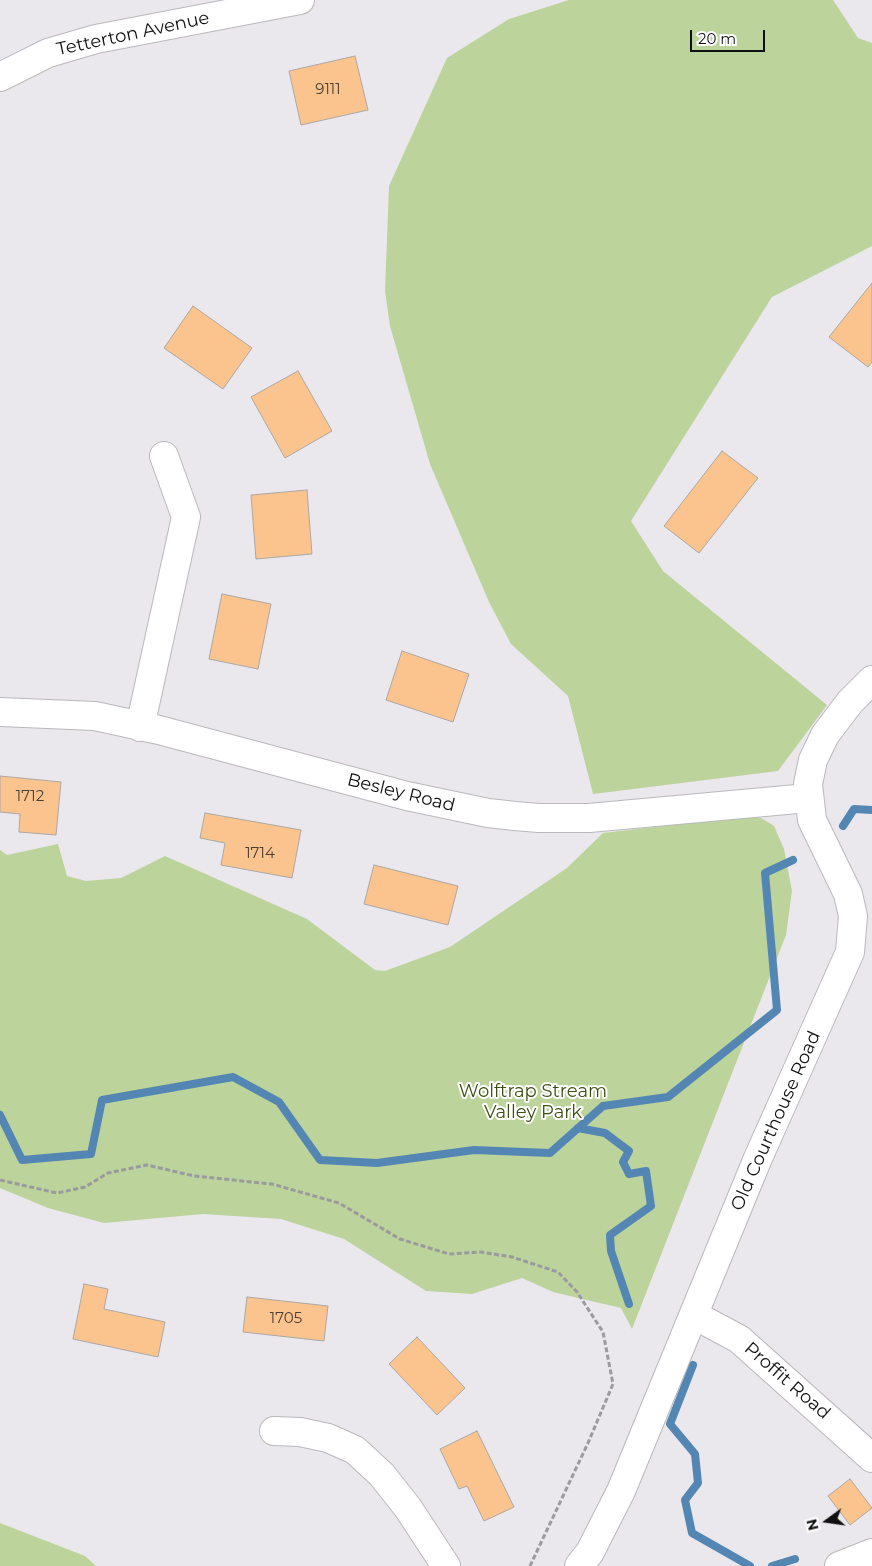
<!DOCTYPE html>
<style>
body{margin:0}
#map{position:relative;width:872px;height:1566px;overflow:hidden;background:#eae8ec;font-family:Montserrat,sans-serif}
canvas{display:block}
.north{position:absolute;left:802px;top:1496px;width:50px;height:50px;-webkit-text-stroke:4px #fff;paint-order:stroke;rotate:256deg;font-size:14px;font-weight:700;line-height:20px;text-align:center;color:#101011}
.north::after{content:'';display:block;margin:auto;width:18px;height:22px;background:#101011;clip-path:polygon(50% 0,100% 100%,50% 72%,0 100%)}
.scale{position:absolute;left:690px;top:30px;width:75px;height:22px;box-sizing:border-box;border:2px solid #101011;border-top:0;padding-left:6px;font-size:15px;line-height:18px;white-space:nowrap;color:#101011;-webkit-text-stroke:4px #fff;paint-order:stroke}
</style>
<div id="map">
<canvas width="872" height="1566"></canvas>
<div class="north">N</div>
<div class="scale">20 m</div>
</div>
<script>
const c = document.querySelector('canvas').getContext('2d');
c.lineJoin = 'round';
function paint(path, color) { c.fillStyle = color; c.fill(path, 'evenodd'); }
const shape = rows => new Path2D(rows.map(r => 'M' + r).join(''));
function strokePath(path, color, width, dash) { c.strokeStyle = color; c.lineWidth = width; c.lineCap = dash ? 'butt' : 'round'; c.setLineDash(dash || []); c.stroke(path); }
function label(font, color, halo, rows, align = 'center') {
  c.font = font + ' Montserrat,sans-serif'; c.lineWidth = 4; c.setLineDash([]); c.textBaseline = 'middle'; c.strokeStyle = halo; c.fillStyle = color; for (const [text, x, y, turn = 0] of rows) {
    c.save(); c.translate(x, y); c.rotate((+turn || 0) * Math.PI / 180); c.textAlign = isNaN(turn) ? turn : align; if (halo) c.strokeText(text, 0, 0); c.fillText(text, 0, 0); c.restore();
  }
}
paint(shape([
 [569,0,833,0,858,38,872,43,872,246,772,297,631,521,663,571,827,705,778,771,593,794,568,696,511,644,489,602,430,464,390,326,385,291,389,186,447,58,509,19],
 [750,816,761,818,774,826,784,849,792,891,786,935,632,1329,621,1308,553,1292,522,1278,472,1294,426,1291,344,1239,281,1219,203,1214,104,1223,48,1208,0,1188,0,850,7,855,58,844,67,876,86,881,121,878,165,856,307,919,375,970,385,971,450,947,567,868,603,833],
 [0,1523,85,1556,96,1566,0,1566]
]), '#bcd39c');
strokePath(shape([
 [843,826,854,809,872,810],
 [0,1115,22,1160,91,1154,102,1100,233,1077,279,1102,320,1160,377,1163,474,1150,550,1153,603,1106,668,1097,777,1010,765,873,793,860],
 [578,1128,605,1133,629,1151,623,1162,629,1174,646,1171,651,1206,610,1235,611,1251,629,1304],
 [693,1365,670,1424,695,1454,698,1483,685,1500,692,1533,750,1566],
 [772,1566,795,1559]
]), '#5486b3', 8);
const building = shape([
 [355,56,368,110,301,125,289,71,355,56],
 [872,283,872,362,868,367,829,337,872,283],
 [193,306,252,348,223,389,164,348,193,306],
 [298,371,332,431,285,458,251,397,298,371],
 [722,451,758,478,699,553,664,526,722,451],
 [307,490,312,554,256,559,251,495,307,490],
 [222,594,271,604,258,669,209,659,222,594],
 [402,651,469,674,453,722,386,700,402,651],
 [0,776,61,782,56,835,19,832,20,814,0,812,0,776],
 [205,813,301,830,292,878,221,865,225,843,200,838,205,813],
 [374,865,458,886,448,925,364,904,374,865],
 [84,1284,108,1289,104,1309,165,1322,158,1357,73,1339,84,1284],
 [247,1297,328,1306,324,1341,243,1332,247,1297],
 [417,1337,465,1388,437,1415,389,1364,417,1337],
 [477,1431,514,1507,484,1521,467,1486,459,1489,440,1449,477,1431],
 [850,1479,872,1508,850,1525,828,1496,850,1479]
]);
paint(building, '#fbc48e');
strokePath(building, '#aba7a4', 1);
const minor = shape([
 [0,77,48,53,96,39,300,0],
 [0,712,95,716,159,730,407,796,488,813,515,816,539,818,589,818,808,798],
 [140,727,186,517,164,456],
 [694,1315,739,1339,872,1458],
 [274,1431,300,1432,328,1438,355,1450,382,1475,408,1508,446,1566],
 [579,1566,590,1552,621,1491,758,1158,850,952,853,916,848,894,812,820,808,784,813,760,825,735,850,702,872,680],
 [839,1566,872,1553]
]);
strokePath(minor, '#bab8bc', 30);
strokePath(shape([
 [0,1180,57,1193,85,1187,108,1173,147,1165,194,1176,272,1184,339,1203,400,1239,449,1254,481,1252,512,1257,558,1272,577,1292,603,1332,613,1384,588,1443,530,1566]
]), '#9b9a9d', 3, [5, 2.5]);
strokePath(minor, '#fff', 28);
label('15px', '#4b3d30', null, [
 ["9111",328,90],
 ["1712",30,797],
 ["1714",260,854],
 ["1705",286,1319]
]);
label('18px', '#101011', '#fff', [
 ["Tetterton Avenue",133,34,-12],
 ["Besley Road",401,793,14],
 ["Old Courthouse Road",776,1121,-66],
 ["Proffit Road",787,1381,41]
]);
label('18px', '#3c5014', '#fff', [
 ["Wolftrap Stream",533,1092],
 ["Valley Park",533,1113]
]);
</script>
